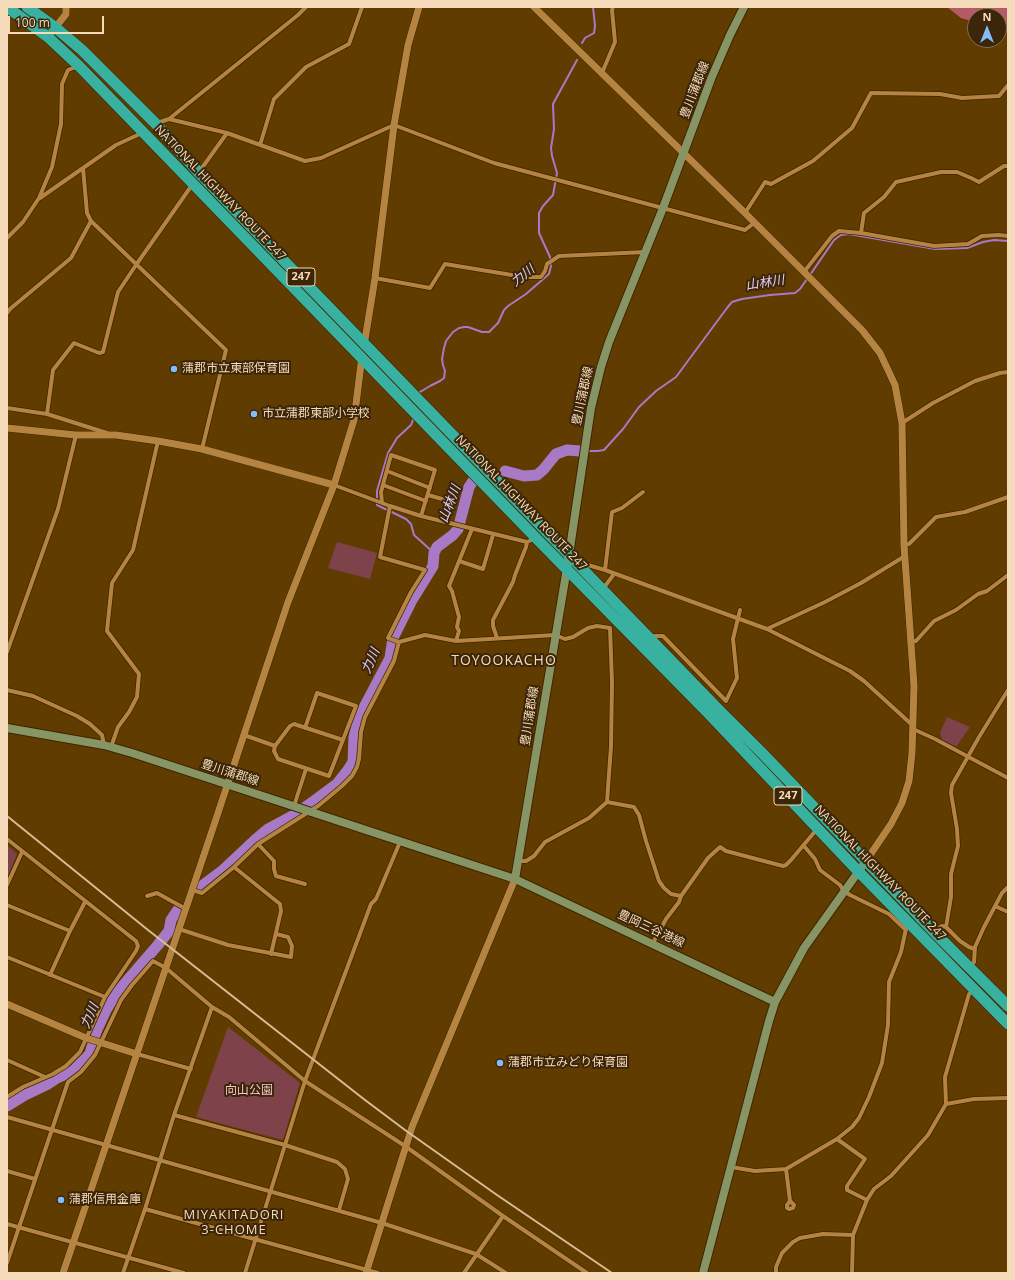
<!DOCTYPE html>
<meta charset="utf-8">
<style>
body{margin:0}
#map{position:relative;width:1015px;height:1280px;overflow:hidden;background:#603c00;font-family:"Open Sans",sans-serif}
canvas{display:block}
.frame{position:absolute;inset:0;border:8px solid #f6dbba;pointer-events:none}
.north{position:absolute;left:967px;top:8px;width:40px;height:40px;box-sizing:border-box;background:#3b2609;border:1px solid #866e50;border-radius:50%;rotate:0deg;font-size:11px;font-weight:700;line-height:16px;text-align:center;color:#f6dbba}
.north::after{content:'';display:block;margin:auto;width:14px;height:18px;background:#83bcfb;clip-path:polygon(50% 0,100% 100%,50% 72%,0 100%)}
.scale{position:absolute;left:8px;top:16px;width:96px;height:18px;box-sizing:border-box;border:2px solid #f6dbba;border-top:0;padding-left:5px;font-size:12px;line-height:14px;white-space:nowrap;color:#f6dbba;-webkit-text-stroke:3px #3b2609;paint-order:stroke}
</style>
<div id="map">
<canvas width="1015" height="1280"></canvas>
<div class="frame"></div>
<div class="north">N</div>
<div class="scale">100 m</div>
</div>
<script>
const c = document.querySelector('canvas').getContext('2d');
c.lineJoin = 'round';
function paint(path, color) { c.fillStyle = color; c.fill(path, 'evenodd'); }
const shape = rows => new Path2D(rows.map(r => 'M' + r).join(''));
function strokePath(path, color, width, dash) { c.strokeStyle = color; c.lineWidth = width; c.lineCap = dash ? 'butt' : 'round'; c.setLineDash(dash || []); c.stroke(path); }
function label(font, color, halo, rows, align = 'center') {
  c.font = font + ' "Open Sans","Noto Sans JP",sans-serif'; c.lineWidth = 4; c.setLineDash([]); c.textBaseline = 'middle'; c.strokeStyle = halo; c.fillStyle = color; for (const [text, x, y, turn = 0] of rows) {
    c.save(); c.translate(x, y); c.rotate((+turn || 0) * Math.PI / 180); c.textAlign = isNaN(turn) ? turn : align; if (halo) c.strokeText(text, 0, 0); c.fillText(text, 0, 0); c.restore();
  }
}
paint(shape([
 [337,542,377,553,370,579,328,568],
 [947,717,970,727,956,747,942,740,940,733],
 [7,845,17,854,7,879],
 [228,1027,300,1083,283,1140,196,1117]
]), '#7e424a');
paint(shape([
 [947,7,1008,7,1008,32,999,29,999,16,975,16,975,22,961,18]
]), '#b65a68');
strokePath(shape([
 [582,43,585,38,594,33,595,26,593,7],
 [810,275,834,240,841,235,849,234,935,249,967,248,983,242,994,240,1008,241],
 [420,392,430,386,440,381,444,378,445,371,443,365,442,359,444,348,446,341,453,332,459,328,464,327,468,327,482,332,489,332,498,323,504,310,508,306,526,294,549,274,551,266,550,257,539,233,539,213,543,206,553,195,557,173,552,156,551,148,554,129,553,104,577,60],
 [413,420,411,425,397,438,388,453,377,491,377,505,406,519,411,524,414,535,434,553],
 [589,451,598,451,604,450,623,429,639,407,656,391,676,377,727,308,732,302,742,299,770,295,795,293,800,289,807,279]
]), '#a87ac5', 2);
strokePath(shape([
 [505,471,524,476,537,475,543,470,556,454,567,450,580,451],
 [202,886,222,871,255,840,268,829,294,815,314,801,337,784,348,770,353,762,354,737,359,717,390,658,393,638,412,600,433,566,434,553,437,547,453,535,458,529,469,487,473,481],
 [7,1106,25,1095,48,1084,57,1078,73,1071,90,1054,96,1032,106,1010,119,990,157,946,169,931,171,920,177,911]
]), '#a87ac5', 11);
const minor = shape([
 [602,73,615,42,612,10,613,7],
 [169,119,227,133,305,161,321,158,394,125,494,163,745,230,754,223],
 [157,123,169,119,298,15,306,7],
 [260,145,274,99,306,67,349,44,362,7],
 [83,168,87,213,91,221,226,350,202,449],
 [199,172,227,133],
 [40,198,116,145,142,133],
 [745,213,765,182,771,184,813,161,852,128,871,93,940,94,962,98,999,96,1008,85],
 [861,233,864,213,884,197,896,182,941,172,957,172,971,178,979,182,1004,166,1008,166],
 [7,238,23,222,39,198,52,167,61,124,62,84,68,70,76,67],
 [804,272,832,236,839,231,861,233,934,246,968,244,982,236,999,235,1008,236],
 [375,278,430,288,445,264,524,277,541,277,545,271,547,264,559,256,646,252],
 [7,313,10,309,71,258,91,221],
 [7,408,47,414,107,433],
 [47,414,53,370,74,343,99,353,103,352,118,292,136,265,192,185],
 [902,423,933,403,975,381,1000,373,1008,372],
 [387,471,430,488],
 [334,485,390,506,421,516,527,542,536,538],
 [383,485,426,501],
 [428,495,449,501],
 [382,503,381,492,391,455,435,470,421,516],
 [904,545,909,544,936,517,965,512,1008,497],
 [459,561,483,569,493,535],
 [583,566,588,565,605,570,767,629,850,671,864,681,910,723,913,722],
 [605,570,612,512,622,508,643,492],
 [603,589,614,574],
 [767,629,825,602,861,583,905,556],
 [651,636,663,636,726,701,737,678,733,639,740,610],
 [497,638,493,626,493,620,513,582,515,575,526,547,527,542],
 [456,641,459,631,457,627,459,617,452,591,449,586,472,529],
 [399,642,425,635,456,641,555,635,565,639,573,637,588,628,597,626,610,628,612,683,611,746,607,802,589,818,545,842,534,856,526,861,519,861],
 [910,642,916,641,934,621,956,610,978,594,987,591,1008,575],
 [7,652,58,509,76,435],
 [7,690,33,696,77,716,90,724,102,735,104,745],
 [305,728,317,693,356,706,329,776,278,759,274,751,275,746,290,726,294,724,343,740],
 [913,729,935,739,1008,778],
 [244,735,275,746],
 [111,747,118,727,129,712,137,697,139,674,107,631,112,583,133,550,158,441],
 [607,802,634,807,639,815,646,841,659,881,664,888,671,894,681,896],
 [294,806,306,769],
 [7,839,136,941,138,946,136,951,105,997,80,1052,66,1066,53,1074,23,1087,7,1097],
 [258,844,274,861,274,869,276,876,305,884],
 [804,846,815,859,820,870,840,885,843,890,850,895,889,914,906,930],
 [234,867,280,904,281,911,271,954],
 [7,885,22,852],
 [193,890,202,893,234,867,258,844,318,806,342,786,352,776,357,767,359,759,361,732,365,717,394,661,399,642,388,638,411,592,425,570,380,557,390,506],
 [147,896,157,893,186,909],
 [7,905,70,931,85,902],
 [995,906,1008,912],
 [946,927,951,897,951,874,958,846,957,829,951,793,952,785,979,737,1008,690],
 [179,929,228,945,291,957,292,946,288,937,276,934],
 [933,931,942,926,946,927,960,941,969,947,975,949],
 [653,943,666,919,679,902,681,896,708,858,720,847,726,851,783,866,786,865,791,860,817,829],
 [7,957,105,997],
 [970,967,974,962,975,947,984,927,1002,893,1008,887],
 [50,975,70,931],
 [137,1054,191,1069],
 [7,1060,45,1077],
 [946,1104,974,1099,1008,1098],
 [174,1115,285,1145,337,1162,345,1169,348,1179,339,1210],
 [7,1117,382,1223,476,1254,506,1273],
 [837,1139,865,1159,847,1186,847,1190,867,1200],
 [731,1167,755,1171,786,1169,837,1139,852,1127,859,1118,869,1097,882,1063,888,1025,889,982,901,952,907,924],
 [786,1169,790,1201,794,1205,793,1208,789,1209,787,1208,787,1205,790,1201],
 [7,1171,35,1179],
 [145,1209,378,1273],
 [7,1224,184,1273],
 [7,1263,68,1082,81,1072,95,1055,121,1000,132,985,153,961,166,968,212,1007,229,1017,305,1081,405,1146,503,1216,587,1273],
 [123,1273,145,1209,174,1115,212,1007],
 [245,1273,305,1081,371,904,376,899,400,842],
 [464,1273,503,1216],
 [776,1273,776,1267,782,1253,793,1242,800,1238,823,1234,853,1235],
 [852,1273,853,1235,867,1200,874,1189,891,1176,928,1135,946,1104,945,1077,969,994,974,990]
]);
const tertiary = shape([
 [534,7,745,213,862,330,880,353,895,385,902,423,904,545,914,686,912,753,909,781,902,803,891,824,866,861],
 [48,37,66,14,66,7],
 [364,346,375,278,394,125,408,45,419,7],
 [7,428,76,435,116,435,158,441,202,449,334,485],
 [7,1004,86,1038,137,1054],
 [63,1273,214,825,288,602,334,485,354,420,362,356],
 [366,1273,412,1127,515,879]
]);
const secondary = shape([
 [7,728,104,745,132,753,515,879,775,1002],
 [515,879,567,568,591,408,601,367,609,342,663,208,711,79,730,35,744,7],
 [703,1273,769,1021,775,1002,804,948,866,861]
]);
const trunk = shape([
 [7,7,48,37,79,66,536,538,708,713,858,871,1008,1024],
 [27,7,56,28,82,50,156,124,199,173,719,710,762,753,938,936,1008,1006]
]);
strokePath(minor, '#3e2500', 5.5);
strokePath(tertiary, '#3e2500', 8);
strokePath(secondary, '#3e2500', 10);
strokePath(trunk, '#3e2500', 12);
strokePath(minor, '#b68441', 4);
strokePath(tertiary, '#b68441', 7);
strokePath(secondary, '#879565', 8);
strokePath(trunk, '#38b1a0', 11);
strokePath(shape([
 [7,816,148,930,365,1100,405,1130,497,1195,612,1273]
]), '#d8bc95', 2);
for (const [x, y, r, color] of [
 [174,369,4,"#83bcfb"],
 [254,414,4,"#83bcfb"],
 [500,1063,4,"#83bcfb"],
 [61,1200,4,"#83bcfb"]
]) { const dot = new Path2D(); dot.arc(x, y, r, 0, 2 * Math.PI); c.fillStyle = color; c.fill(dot); strokePath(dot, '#3b2609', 1.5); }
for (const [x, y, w] of [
 [301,277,28],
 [788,796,28]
]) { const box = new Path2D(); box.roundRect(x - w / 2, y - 9, w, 18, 3); c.fillStyle = '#3b2609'; c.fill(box); strokePath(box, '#f6dbba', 1); }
label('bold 11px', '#f6dbba', null, [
 ["247",301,277],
 ["247",788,796]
]);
label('12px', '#f6dbba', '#3b2609', [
 ["豊川蒲郡線",695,90,-69],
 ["NATIONAL HIGHWAY ROUTE 247",220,193,46],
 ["豊川蒲郡線",583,396,-78],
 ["NATIONAL HIGHWAY ROUTE 247",521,503,46],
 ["豊川蒲郡線",530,716,-81],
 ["豊川蒲郡線",230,773,18],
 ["NATIONAL HIGHWAY ROUTE 247",880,873,46],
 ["豊岡三谷港線",651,929,25]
]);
label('12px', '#f6dbba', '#3b2609', [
 ["蒲郡市立東部保育園",182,369],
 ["市立蒲郡東部小学校",262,414],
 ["蒲郡市立みどり保育園",508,1063],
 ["蒲郡信用金庫",69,1200]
], 'left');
label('12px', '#f5c2c7', '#3b2609', [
 ["向山公園",249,1091]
]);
label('italic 13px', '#e4cdf4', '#3b2609', [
 ["力川",523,276,-39],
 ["山林川",765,283,-9],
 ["山林川",450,504,-69],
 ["力川",371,661,-67],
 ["力川",90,1016,-67]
]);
c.letterSpacing = '1px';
label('13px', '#f6dbba', '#3b2609', [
 ["MIYAKITADORI",234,1215],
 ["3-CHOME",234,1230]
]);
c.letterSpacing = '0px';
c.letterSpacing = '1px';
label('14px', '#f6dbba', '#3b2609', [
 ["TOYOOKACHO",504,661]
]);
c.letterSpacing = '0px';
</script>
